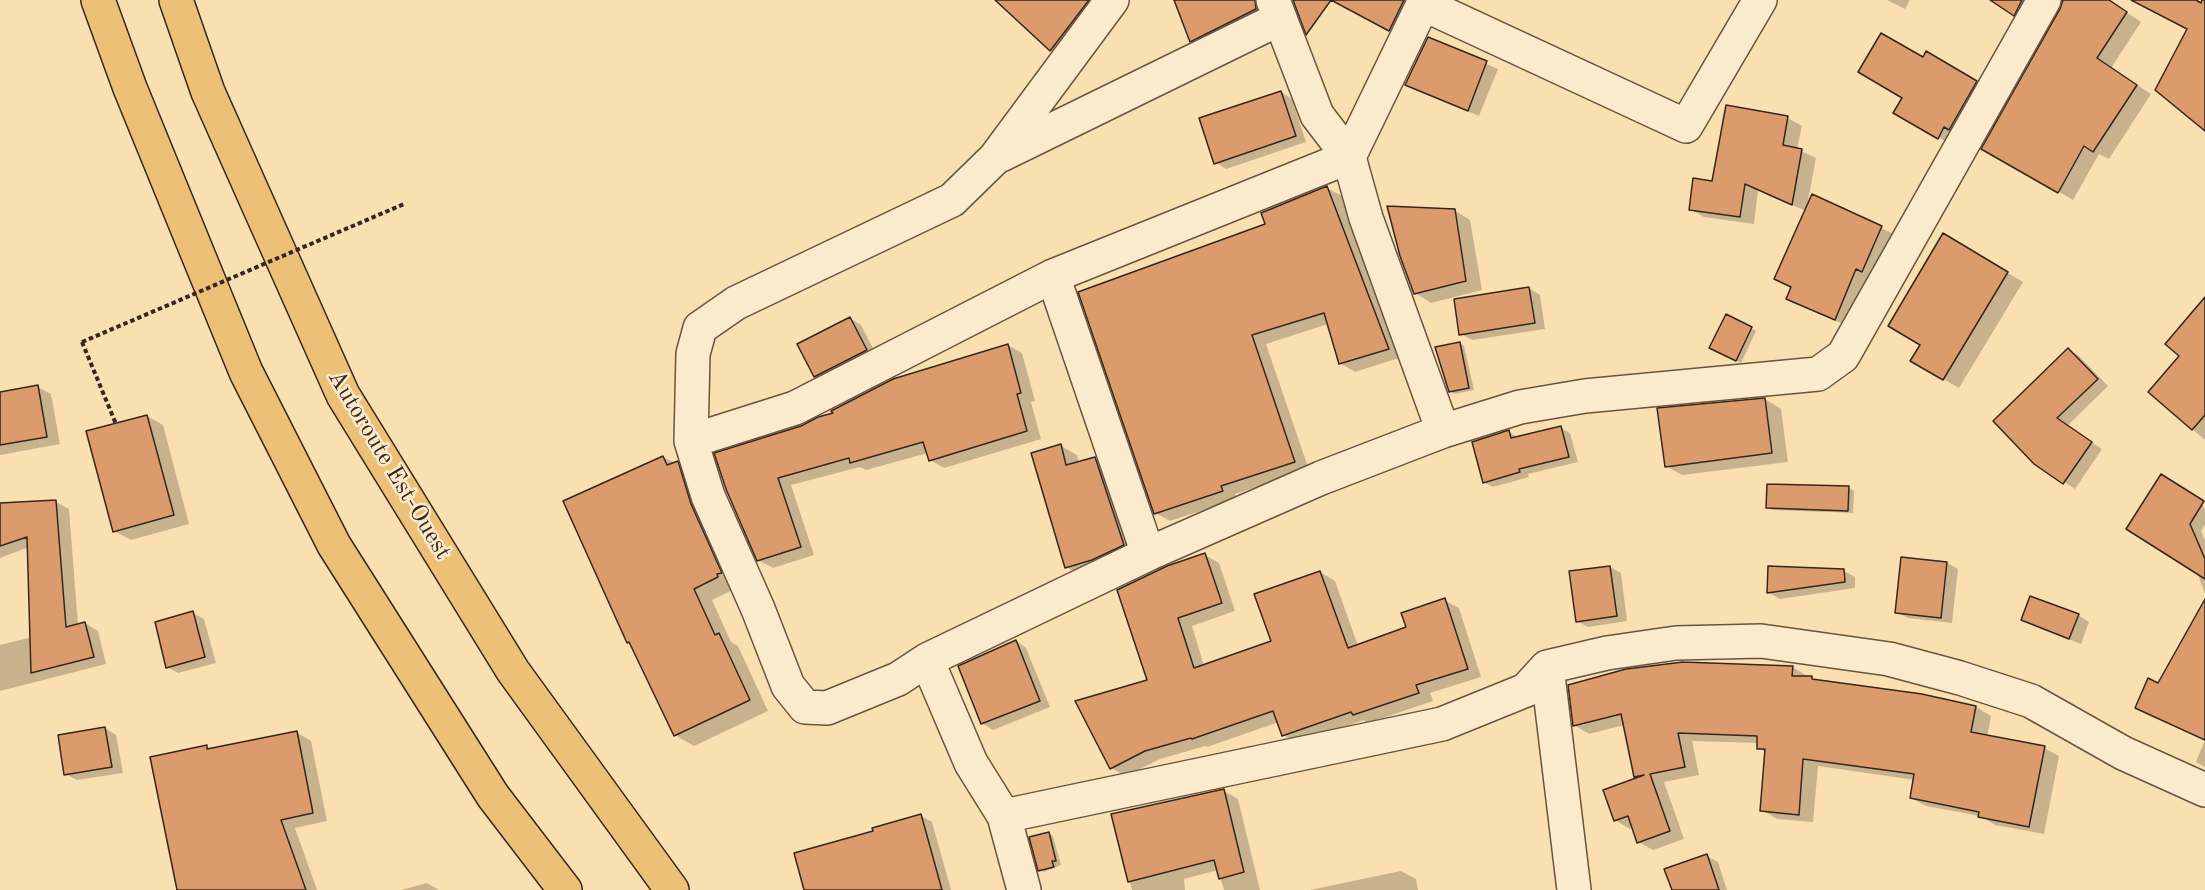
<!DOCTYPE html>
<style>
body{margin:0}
canvas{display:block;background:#fadfb1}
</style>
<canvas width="2205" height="890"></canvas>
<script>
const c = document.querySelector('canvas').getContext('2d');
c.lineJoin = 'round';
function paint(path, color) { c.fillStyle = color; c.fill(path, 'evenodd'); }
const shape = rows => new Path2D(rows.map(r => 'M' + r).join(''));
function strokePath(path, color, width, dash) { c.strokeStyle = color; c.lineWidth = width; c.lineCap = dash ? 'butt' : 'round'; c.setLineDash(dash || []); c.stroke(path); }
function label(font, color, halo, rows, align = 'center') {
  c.font = font + ' "Old Standard TT",serif'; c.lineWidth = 5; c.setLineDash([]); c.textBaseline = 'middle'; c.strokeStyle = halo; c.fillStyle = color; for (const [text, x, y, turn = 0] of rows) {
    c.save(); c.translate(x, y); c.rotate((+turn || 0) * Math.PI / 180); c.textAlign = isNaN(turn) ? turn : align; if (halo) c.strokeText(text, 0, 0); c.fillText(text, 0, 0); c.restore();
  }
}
paint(shape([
 [997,0,1093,0,1065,58,1051,50],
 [1176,0,1273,0,1270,19,1207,50,1191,41],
 [1333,0,1425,0,1406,39],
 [1887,0,1910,0,1905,9],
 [1993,0,2041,0,2029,22],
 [2064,0,2108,0,2141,22,2111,68,2151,94,2109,159,2099,154,2073,200,1984,148,2062,10],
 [1429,39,1498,69,1479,116,1407,84],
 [1926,53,1992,91,1954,146,1895,113],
 [1281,92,1292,99,1306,142,1226,169,1215,162],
 [1788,118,1802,126,1797,149,1816,158,1807,206,1813,196,1898,236,1851,328,1788,298,1793,288,1806,211,1758,190,1754,224,1704,217,1690,209,1713,182],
 [1327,188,1342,196,1402,357,1355,372,1340,363,1328,324,1266,344,1309,470,1235,494,1237,499,1170,521,1155,513,1267,224],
 [1454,210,1470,220,1482,290,1431,303,1415,293],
 [1943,235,2023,282,1959,388,1912,361,1922,345],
 [1529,288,1540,295,1545,329,1472,340,1461,334],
 [2205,309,2205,440,2150,392,2181,356],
 [1727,316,1756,331,1741,363,1711,347],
 [850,318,861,325,877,356,826,383,815,376],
 [1459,343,1464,346,1474,390,1455,394,1450,391],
 [1008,345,1022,353,1035,401,1031,402,1041,439,944,468,930,460,928,453,866,470,860,467,791,485,814,555,773,568,758,560,727,489,801,427],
 [2068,350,2079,356,2108,386,2067,426,2102,449,2075,489,2035,463],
 [38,387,51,394,60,444,0,455,0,394],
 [1765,399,1781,409,1788,462,1682,475,1666,466],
 [147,416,163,425,189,524,131,540,114,531],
 [1561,428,1570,433,1578,462,1528,474,1529,477,1493,487,1484,482,1509,432,1519,438],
 [1061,446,1077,455,1079,463,1095,459,1111,468,1139,554,1082,576,1066,567],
 [663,457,697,474,737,588,712,600,731,642,738,646,768,711,694,746,675,735,632,644,628,642],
 [1849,488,1854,491,1853,513,1773,510,1768,507],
 [2201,501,2205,510,2205,525,2201,531,2205,540,2205,594,2197,572,2128,528],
 [56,502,69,509,78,625,85,623,98,631,106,664,0,691,0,645,32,637,29,547,0,558,0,503],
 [1205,555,1219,563,1235,611,1192,626,1204,666,1273,642,1320,572,1335,581,1358,646,1408,628,1444,600,1459,608,1481,677,1430,693,1433,701,1368,723,1364,720,1298,743,1283,735,1279,722,1207,747,1205,746,1160,759,1126,776,1111,768],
 [1947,563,1958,569,1952,623,1908,618,1897,612],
 [1610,567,1621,573,1627,621,1588,627,1577,621],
 [1844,571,1855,577,1855,588,1780,599,1769,593],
 [2205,602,2205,767,2196,762,2205,740,2137,708,2159,685],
 [193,613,204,619,216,663,178,673,167,667],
 [2078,615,2089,622,2081,644,2034,626,2023,620],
 [1016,641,1026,648,1050,707,993,730,982,723],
 [1792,667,1807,676,1807,678,1817,681,1922,695,1976,707,1991,716,1987,737,2044,748,2059,756,2044,834,1995,825,1980,816,1926,806,1911,798,1915,780,1818,766,1813,822,1777,819,1762,810,1767,753,1758,748,1758,743,1692,741,1699,775,1664,782,1684,839,1653,850,1638,842,1633,827,1630,829,1615,820,1639,779,1635,776,1624,725,1589,734,1574,725],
 [105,728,116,735,123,773,77,780,66,774],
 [296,732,311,741,327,821,295,828,317,890,178,890,152,758,206,747,211,749],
 [1224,791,1238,799,1260,890,1224,890,1218,870,1184,879,1185,890,1132,890,1113,816],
 [921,816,932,822,951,890,806,890,875,832],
 [1048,833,1053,836,1061,865,1044,872,1039,869],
 [1707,856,1718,862,1727,890,1673,890],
 [1401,871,1416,879,1418,890,1310,890],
 [427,883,439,890,401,890]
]), '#0003');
const building = shape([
 [995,0,1089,0,1050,51,995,0],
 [1174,0,1255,0,1256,9,1190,42,1174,0],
 [1293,0,1404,0,1389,31,1331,0,1306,35,1293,0],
 [1990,0,2022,0,2014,16,1990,0],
 [2063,0,2109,0,2127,12,2097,58,2137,85,2093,152,2084,146,2058,193,1981,149,2060,9,2063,0],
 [2131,0,2196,0,2201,3,2202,0,2205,0,2205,131,2155,90,2187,29,2131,0],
 [1881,33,1923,57,1926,51,1977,81,1949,130,1944,127,1938,139,1893,113,1902,98,1858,72,1881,33],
 [1428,37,1487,61,1468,111,1405,85,1428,37],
 [1281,91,1296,136,1214,164,1199,118,1281,91],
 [1726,105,1788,116,1783,145,1802,149,1792,205,1745,184,1740,217,1689,210,1693,178,1712,181,1726,105],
 [1327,186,1389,349,1339,364,1324,313,1252,335,1295,462,1221,486,1223,491,1154,514,1078,292,1265,224,1261,213,1327,186],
 [1812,194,1882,226,1862,272,1856,269,1835,320,1786,299,1791,287,1774,279,1812,194],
 [1387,206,1455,209,1466,281,1414,294,1400,256,1387,206],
 [1943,233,2008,272,1943,380,1910,361,1920,345,1888,326,1943,233],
 [1529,287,1535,323,1459,335,1454,299,1529,287],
 [2205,297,2205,415,2192,430,2148,392,2179,356,2165,344,2205,297],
 [1726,314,1752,327,1736,361,1709,348,1726,314],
 [850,317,867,350,814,377,797,344,850,317],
 [1460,342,1469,388,1449,392,1435,347,1460,342],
 [1008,344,1021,393,1017,394,1027,431,929,461,923,442,850,463,849,458,778,478,801,547,757,561,726,489,714,453,801,426,818,417,833,413,831,411,893,379,1008,344],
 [2068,348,2098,379,2057,418,2092,442,2063,484,2034,464,1993,421,2068,348],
 [38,385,47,437,0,445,0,392,38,385],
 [1765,398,1772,453,1665,467,1657,408,1765,398],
 [147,415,174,515,113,532,86,431,147,415],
 [1561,426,1569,457,1519,469,1520,472,1483,483,1472,442,1509,430,1511,438,1561,426],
 [1061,444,1066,465,1095,457,1124,545,1092,560,1065,568,1031,453,1061,444],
 [663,456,667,465,678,461,691,504,722,573,717,574,718,577,694,589,715,635,719,633,750,700,674,736,629,642,627,643,563,501,663,456],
 [2161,474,2204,501,2190,524,2205,559,2205,579,2126,529,2161,474],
 [1767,484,1849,486,1848,511,1766,508,1767,484],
 [56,500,66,627,85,622,94,657,31,673,27,537,0,546,0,503,56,500],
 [1205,553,1222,603,1178,618,1194,668,1271,641,1254,594,1320,571,1348,648,1406,627,1401,613,1445,598,1468,669,1416,685,1419,693,1353,715,1351,712,1282,736,1273,711,1192,739,1191,738,1145,751,1110,769,1075,701,1147,680,1117,590,1167,566,1205,553],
 [1901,557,1947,562,1941,618,1895,613,1901,557],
 [1610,566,1617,616,1576,622,1569,571,1610,566],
 [1768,566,1844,569,1845,582,1767,593,1768,566],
 [2030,596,2079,614,2069,639,2021,620,2030,596],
 [2205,599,2205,740,2135,708,2148,678,2158,683,2205,599],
 [193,611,205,657,166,668,155,622,193,611],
 [1016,640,1040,701,981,724,958,666,1016,640],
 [1683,662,1793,666,1792,676,1812,676,1812,679,1922,694,1976,706,1971,732,2045,746,2029,827,1978,817,1979,812,1910,798,1914,774,1803,759,1799,815,1760,811,1765,749,1757,749,1757,736,1678,733,1685,767,1650,774,1670,831,1637,843,1628,816,1614,821,1603,790,1644,775,1634,777,1621,714,1573,726,1568,685,1626,669,1683,662],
 [105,727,112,767,64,775,58,735,105,727],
 [297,731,313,813,281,820,306,890,177,890,150,757,207,745,207,749,297,731],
 [1224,789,1244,872,1219,879,1214,860,1128,882,1111,814,1224,789],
 [921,814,942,890,804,890,794,853,873,831,872,828,921,814],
 [1049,832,1056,861,1052,861,1054,867,1038,871,1029,837,1049,832],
 [1707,854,1719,890,1672,890,1664,869,1707,854]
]);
paint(building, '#dc9b6c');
strokePath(building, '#36271c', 1.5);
const street = shape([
 [1112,0,995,158,952,200,736,303,700,328,693,354,691,441,708,496,758,609,788,686,805,707,827,708,898,679,927,660,1148,554,1321,478,1443,431,1520,407,1585,396,1818,374,1843,356,2044,0],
 [1425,0,1349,157,1366,218,1443,431],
 [1423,4,1686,126,1760,0],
 [1001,155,1279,19],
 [1053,276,1148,554],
 [691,441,795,408,1053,276,1349,157,1317,115,1273,0],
 [927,660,971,763,1004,816,1024,890],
 [1547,667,1574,890],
 [1004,816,1442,724,1526,690,1547,667,1607,653,1676,643,1761,641,1889,659,1960,678,2031,701,2123,753,2205,790]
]);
const highway = shape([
 [98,0,130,88,246,372,334,545,493,796,565,890],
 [176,0,208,92,343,395,513,671,672,890]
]);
strokePath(street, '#675541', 36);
strokePath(highway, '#36271c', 36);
strokePath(shape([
 [82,342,116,424]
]), '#36271c', 4, [4.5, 3]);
strokePath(street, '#fceacc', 33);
strokePath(highway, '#edc078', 33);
strokePath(shape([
 [82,342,404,204]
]), '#36271c', 4, [4.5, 3]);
label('24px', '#36271c', '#fceacc', [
 ["Autoroute Est-Ouest",389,465,59]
]);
</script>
